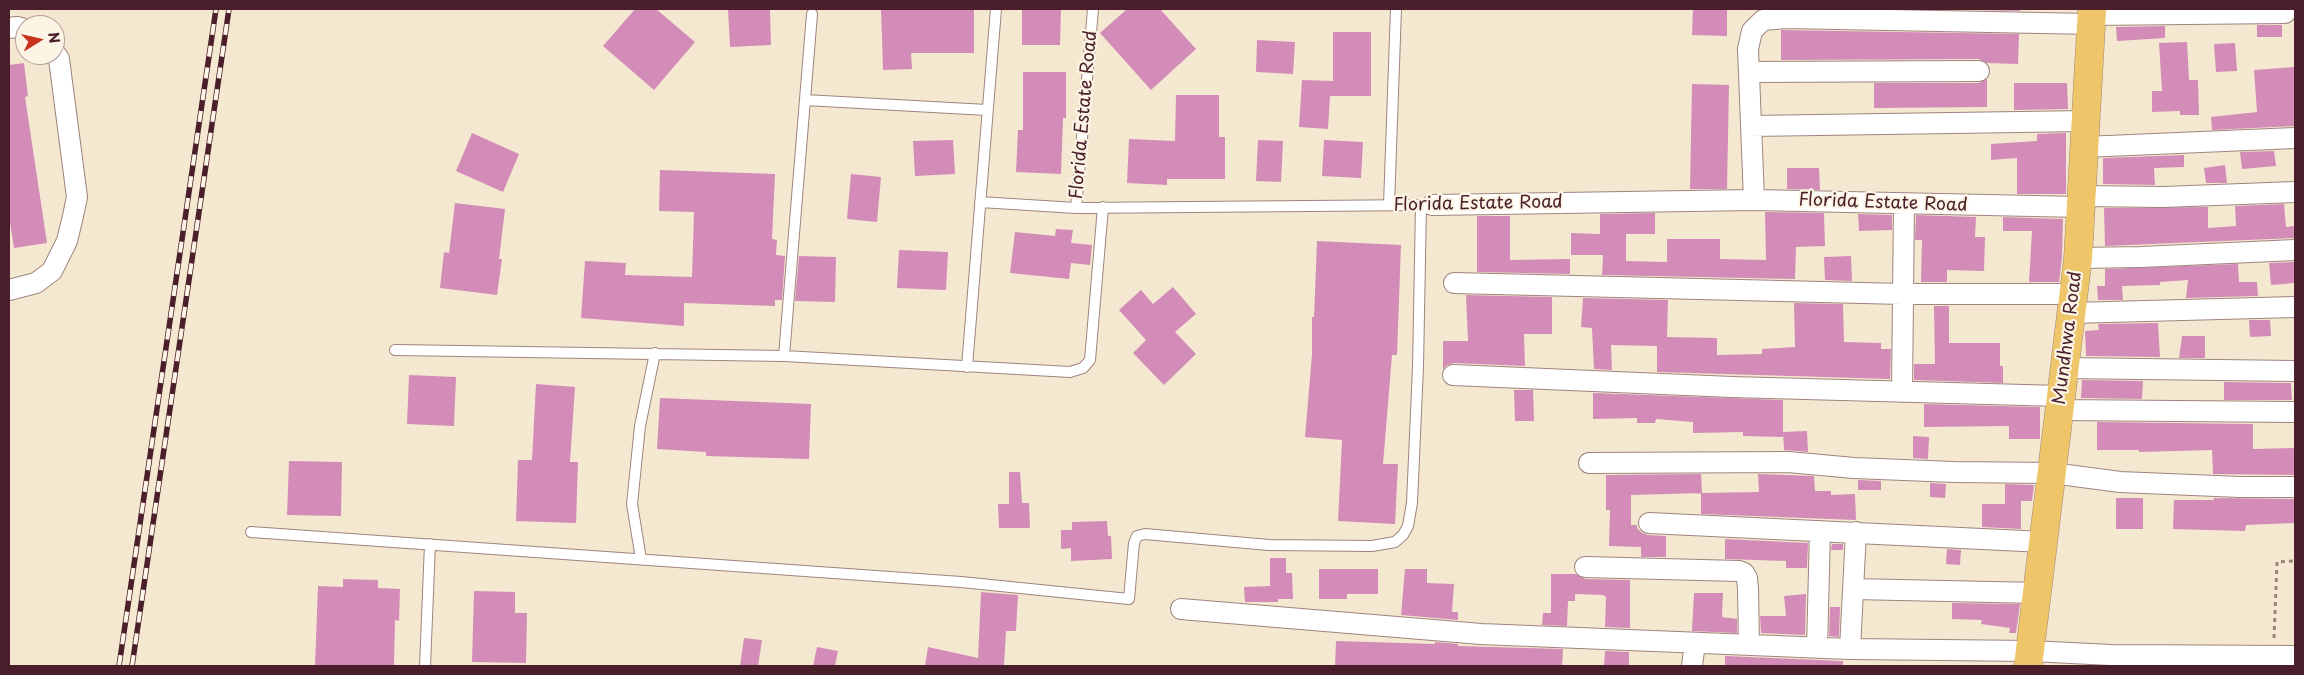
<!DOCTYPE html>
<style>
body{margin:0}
#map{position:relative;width:2304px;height:675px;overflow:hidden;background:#f4e9d0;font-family:"Playpen Sans",sans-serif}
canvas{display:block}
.frame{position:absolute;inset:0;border:10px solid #4a1f2b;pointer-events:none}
.north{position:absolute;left:15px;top:15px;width:50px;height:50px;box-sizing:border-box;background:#fcf5e5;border:1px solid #b59f9b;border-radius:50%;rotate:81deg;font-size:14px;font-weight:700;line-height:20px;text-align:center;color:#4a1f2b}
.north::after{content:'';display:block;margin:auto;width:18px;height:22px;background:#c8321e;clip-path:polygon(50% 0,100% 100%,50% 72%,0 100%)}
</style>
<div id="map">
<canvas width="2304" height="675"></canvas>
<div class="frame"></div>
<div class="north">N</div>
</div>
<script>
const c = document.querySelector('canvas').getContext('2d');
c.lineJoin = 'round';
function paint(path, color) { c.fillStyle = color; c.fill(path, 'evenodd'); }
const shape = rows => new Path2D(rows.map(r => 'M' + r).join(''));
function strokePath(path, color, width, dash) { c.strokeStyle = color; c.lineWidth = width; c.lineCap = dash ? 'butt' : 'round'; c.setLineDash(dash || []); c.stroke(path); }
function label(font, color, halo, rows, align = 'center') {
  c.font = font + ' "Playpen Sans",sans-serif'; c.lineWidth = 4.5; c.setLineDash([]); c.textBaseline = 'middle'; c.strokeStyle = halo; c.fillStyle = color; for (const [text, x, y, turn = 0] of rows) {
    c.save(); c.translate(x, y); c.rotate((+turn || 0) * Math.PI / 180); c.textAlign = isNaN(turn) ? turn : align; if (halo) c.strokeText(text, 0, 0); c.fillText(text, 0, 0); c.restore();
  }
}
paint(shape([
 [635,9,656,9,695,42,654,90,603,46],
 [728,9,770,9,771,45,730,47],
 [881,9,974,9,974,53,911,53,912,69,883,70],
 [1022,9,1061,9,1060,45,1022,45],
 [1127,9,1160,9,1196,49,1151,90,1100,33],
 [1693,9,1727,9,1727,36,1692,35],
 [1923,9,2020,9,2020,11],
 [2257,25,2282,25,2282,37,2257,37],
 [2165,26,2165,38,2117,41,2116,27],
 [1781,30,2019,34,2018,64,1987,63,1979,59,1781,60],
 [1333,32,1371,32,1371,96,1330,96,1328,129,1299,127,1302,80,1333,81],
 [1257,40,1295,42,1293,74,1256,72],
 [2187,42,2189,80,2198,80,2199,115,2180,115,2180,111,2152,112,2152,91,2162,91,2159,43],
 [2235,43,2237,71,2216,72,2214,44],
 [24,63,28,96,25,97,47,243,14,248,9,216,9,65],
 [2295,67,2295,126,2212,130,2211,117,2257,112,2254,70],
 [1023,72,1066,72,1066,118,1063,118,1061,174,1016,172,1018,130,1023,130],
 [1987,79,1987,107,1874,108,1874,83,1979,83],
 [2014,83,2067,83,2068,109,2014,110],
 [1692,84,1729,85,1727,189,1690,189],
 [1176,95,1219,95,1219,137,1225,137,1225,179,1167,179,1167,185,1127,183,1129,139,1175,141],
 [472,133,519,154,503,192,456,171],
 [2066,133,2066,194,2017,194,2017,158,1991,160,1991,144,2037,141,2037,134],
 [953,140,955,174,915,176,913,141],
 [1258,140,1283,141,1281,182,1256,181],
 [1324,140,1363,142,1361,178,1322,176],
 [2274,151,2276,166,2242,169,2240,152],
 [2184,155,2184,167,2154,168,2155,185,2103,184,2103,158],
 [2225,165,2227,183,2206,183,2204,168],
 [1787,168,1819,168,1820,190,1787,189],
 [660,170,775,174,772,239,777,240,776,255,785,256,782,300,775,300,775,306,684,303,684,326,581,318,585,261,626,263,625,275,692,277,694,212,659,211],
 [851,174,881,177,877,222,847,219],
 [455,203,505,209,499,259,502,259,497,295,440,288,444,252,449,253],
 [2284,204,2286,227,2295,226,2295,238,2105,246,2104,208,2208,207,2208,228,2236,226,2235,206],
 [1765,212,1824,213,1825,246,1796,247,1795,279,1602,275,1603,255,1571,255,1571,233,1600,234,1600,214,1655,213,1655,234,1626,234,1626,261,1667,262,1667,239,1720,239,1720,259,1766,260],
 [1858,214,1892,215,1892,230,1859,231],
 [1916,215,1976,217,1975,237,1985,237,1984,271,1947,270,1947,282,1921,282,1922,240,1915,240],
 [1477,216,1510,216,1510,260,1570,259,1570,274,1477,272],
 [2003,217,2063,219,2062,257,2059,282,2029,282,2032,231,2003,231],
 [1056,229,1073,230,1071,243,1092,245,1090,265,1071,263,1069,279,1010,273,1015,232,1055,236],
 [1317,241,1401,245,1397,355,1392,355,1383,464,1398,464,1395,524,1338,521,1342,440,1305,437,1312,354,1312,317,1314,317],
 [899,250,948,252,946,290,897,288],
 [799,256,836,257,835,302,795,301],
 [1851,256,1852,281,1825,280,1824,257],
 [2294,262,2295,283,2271,285,2269,263],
 [2238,264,2239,282,2257,282,2258,296,2186,298,2188,280,2160,282,2160,285,2122,286,2123,300,2098,300,2097,286,2105,286,2105,269],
 [1173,287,1196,314,1175,332,1196,354,1164,385,1133,353,1146,340,1119,310,1141,290,1153,304],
 [1466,295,1552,297,1552,334,1524,334,1525,366,1454,363,1447,365,1443,369,1443,341,1468,341],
 [1583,298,1668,300,1667,337,1717,338,1717,355,1762,354,1762,349,1795,347,1794,303,1843,304,1844,342,1881,343,1881,349,1891,349,1890,379,1657,372,1657,346,1611,345,1612,370,1594,369,1592,328,1581,327],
 [1934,306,1949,306,1949,343,2000,343,2000,366,2003,366,2003,383,1914,380,1914,364,1935,364],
 [2249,320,2270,320,2271,336,2250,337],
 [2158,323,2160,357,2086,356,2085,331,2099,330,2098,324],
 [2182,336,2205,336,2205,358,2179,358],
 [409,375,456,377,454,426,407,424],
 [2082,380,2143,381,2142,399,2081,398],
 [2224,382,2291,383,2292,400,2224,400],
 [536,384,575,387,570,462,578,462,576,523,516,521,518,460,532,460],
 [1514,390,1533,390,1534,421,1515,421],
 [1593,393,1783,400,1783,437,1743,436,1743,432,1693,433,1693,422,1656,419,1655,423,1637,423,1637,418,1593,419],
 [660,398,811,404,809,459,706,456,706,452,657,449],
 [1924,404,2040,407,2040,439,2009,439,2009,426,1924,427],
 [2097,422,2253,424,2253,449,2295,448,2295,475,2213,474,2212,450,2139,452,2139,450,2097,450],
 [1807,431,1808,452,1784,450,1783,432],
 [1913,436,1929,437,1928,459,1913,458],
 [289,461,342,462,341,516,287,515],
 [1009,472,1020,472,1022,503,1029,503,1030,528,999,528,998,504,1009,504],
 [1701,474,1702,493,1631,495,1631,525,1637,525,1637,528,1642,533,1648,535,1666,536,1666,557,1641,557,1641,547,1609,546,1610,510,1606,510,1606,475],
 [1758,474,1814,476,1815,491,1831,491,1831,495,1855,494,1856,520,1701,514,1701,493,1759,492],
 [1858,480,1881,481,1881,490,1858,490],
 [1930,483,1946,484,1945,498,1930,497],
 [2005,484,2034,485,2032,501,2021,501,2021,529,1982,527,1982,504,2005,504],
 [2116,498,2143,498,2143,529,2116,529],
 [2214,498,2295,499,2295,523,2246,525,2245,531,2173,529,2174,500,2214,500],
 [1107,521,1108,536,1111,536,1112,559,1071,561,1071,548,1061,549,1061,530,1072,530,1072,522],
 [1725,539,1808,543,1807,568,1786,568,1786,561,1725,559],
 [1832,544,1843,544,1843,550,1831,550],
 [1947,549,1961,550,1960,565,1946,564],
 [1270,558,1286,558,1286,573,1292,573,1293,599,1278,599,1278,602,1245,602,1244,587,1270,586],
 [1319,569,1378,569,1378,594,1347,594,1347,599,1319,599],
 [1405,569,1427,569,1427,583,1454,584,1452,612,1458,612,1458,620,1401,615],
 [1551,574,1576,574,1585,579,1630,580,1630,628,1605,627,1606,597,1603,595,1575,594,1575,601,1568,601,1567,626,1542,625,1543,613,1551,613],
 [343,579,378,580,378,588,400,589,399,621,395,620,394,666,315,666,318,586,343,587],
 [474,591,515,592,515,613,527,613,526,663,472,662],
 [981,592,1018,595,1016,631,1006,631,1004,666,925,666,928,647,978,658],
 [1694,593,1723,593,1722,617,1737,619,1737,633,1692,631],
 [1806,594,1805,635,1761,633,1760,616,1786,616,1784,596],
 [1952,603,2020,604,2016,633,2009,633,2010,628,1981,624,1982,620,1952,619],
 [1830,607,1840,607,1839,637,1829,636],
 [744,638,762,640,758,666,740,666],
 [1336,641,1435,644,1435,642,1458,644,1458,646,1563,649,1562,666,1335,666],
 [817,647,838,651,835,666,813,666],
 [1605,651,1629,652,1629,666,1604,666],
 [1725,656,1843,661,1843,666,1725,666]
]), '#d38bb8');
const service = shape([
 [805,100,987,110],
 [980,202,1076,208,1426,205],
 [1389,205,1396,9],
 [1076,208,1093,9],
 [395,350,784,356,1070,372,1083,368,1090,360,1103,207],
 [784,356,812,14],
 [967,367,996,9],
 [251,532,961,582,1129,599,1134,543,1137,536,1145,534,1269,545,1372,546,1395,542,1403,535,1408,526,1412,503,1418,367,1421,205],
 [641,559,632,504,640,426,655,353],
 [425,666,430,544]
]);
const minor = shape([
 [2091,15,2285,13],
 [9,28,17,27,25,29],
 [1749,72,1979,71],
 [1751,126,2086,121],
 [2084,147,2295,138],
 [2081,196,2163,197,2295,192],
 [1754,200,1748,49,1752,31,1763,20,1786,18,2091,24],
 [1432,205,1754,200,2080,207],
 [2078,258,2141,257,2295,250],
 [1454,283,1903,294,2073,294],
 [9,290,36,283,52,271,67,241,73,216,77,197,59,59,55,53],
 [2071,313,2295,307],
 [2065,368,2295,371],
 [1453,375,1732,387,2061,396],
 [1902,392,1904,204],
 [2059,410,2295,412],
 [1589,463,1788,462,1854,468,1954,472,2052,473,2120,482,2240,487,2295,487],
 [1649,523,2044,542],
 [1585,567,1739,571,1744,573,1747,578,1748,589,1749,645],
 [1853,589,2038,593],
 [1181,609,1481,634,1850,649,2031,651,2111,655,2295,656],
 [1817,648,1820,531],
 [1850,649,1856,532],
 [1692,666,1695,643]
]);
const primary = shape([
 [2028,666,2078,258,2092,9]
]);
strokePath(service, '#9f847e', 12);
strokePath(minor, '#9f847e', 22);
strokePath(primary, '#9f847e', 29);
strokePath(shape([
 [2274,638,2277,562,2295,561]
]), '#9f847e', 3, [4, 4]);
strokePath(service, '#fff', 10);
strokePath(minor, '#fff', 20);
strokePath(primary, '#eec569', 28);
const rail = shape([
 [119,666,216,9],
 [132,666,229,9]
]);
strokePath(rail, '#4a1f2b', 5.5);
strokePath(rail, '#fcf5e5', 4, [11]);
label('18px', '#4a1f2b', '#fcf5e5', [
 ["Florida Estate Road",1084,115,-85],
 ["Florida Estate Road",1883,203,2],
 ["Florida Estate Road",1478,204,-1],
 ["Mundhwa Road",2068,338,-83]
]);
</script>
